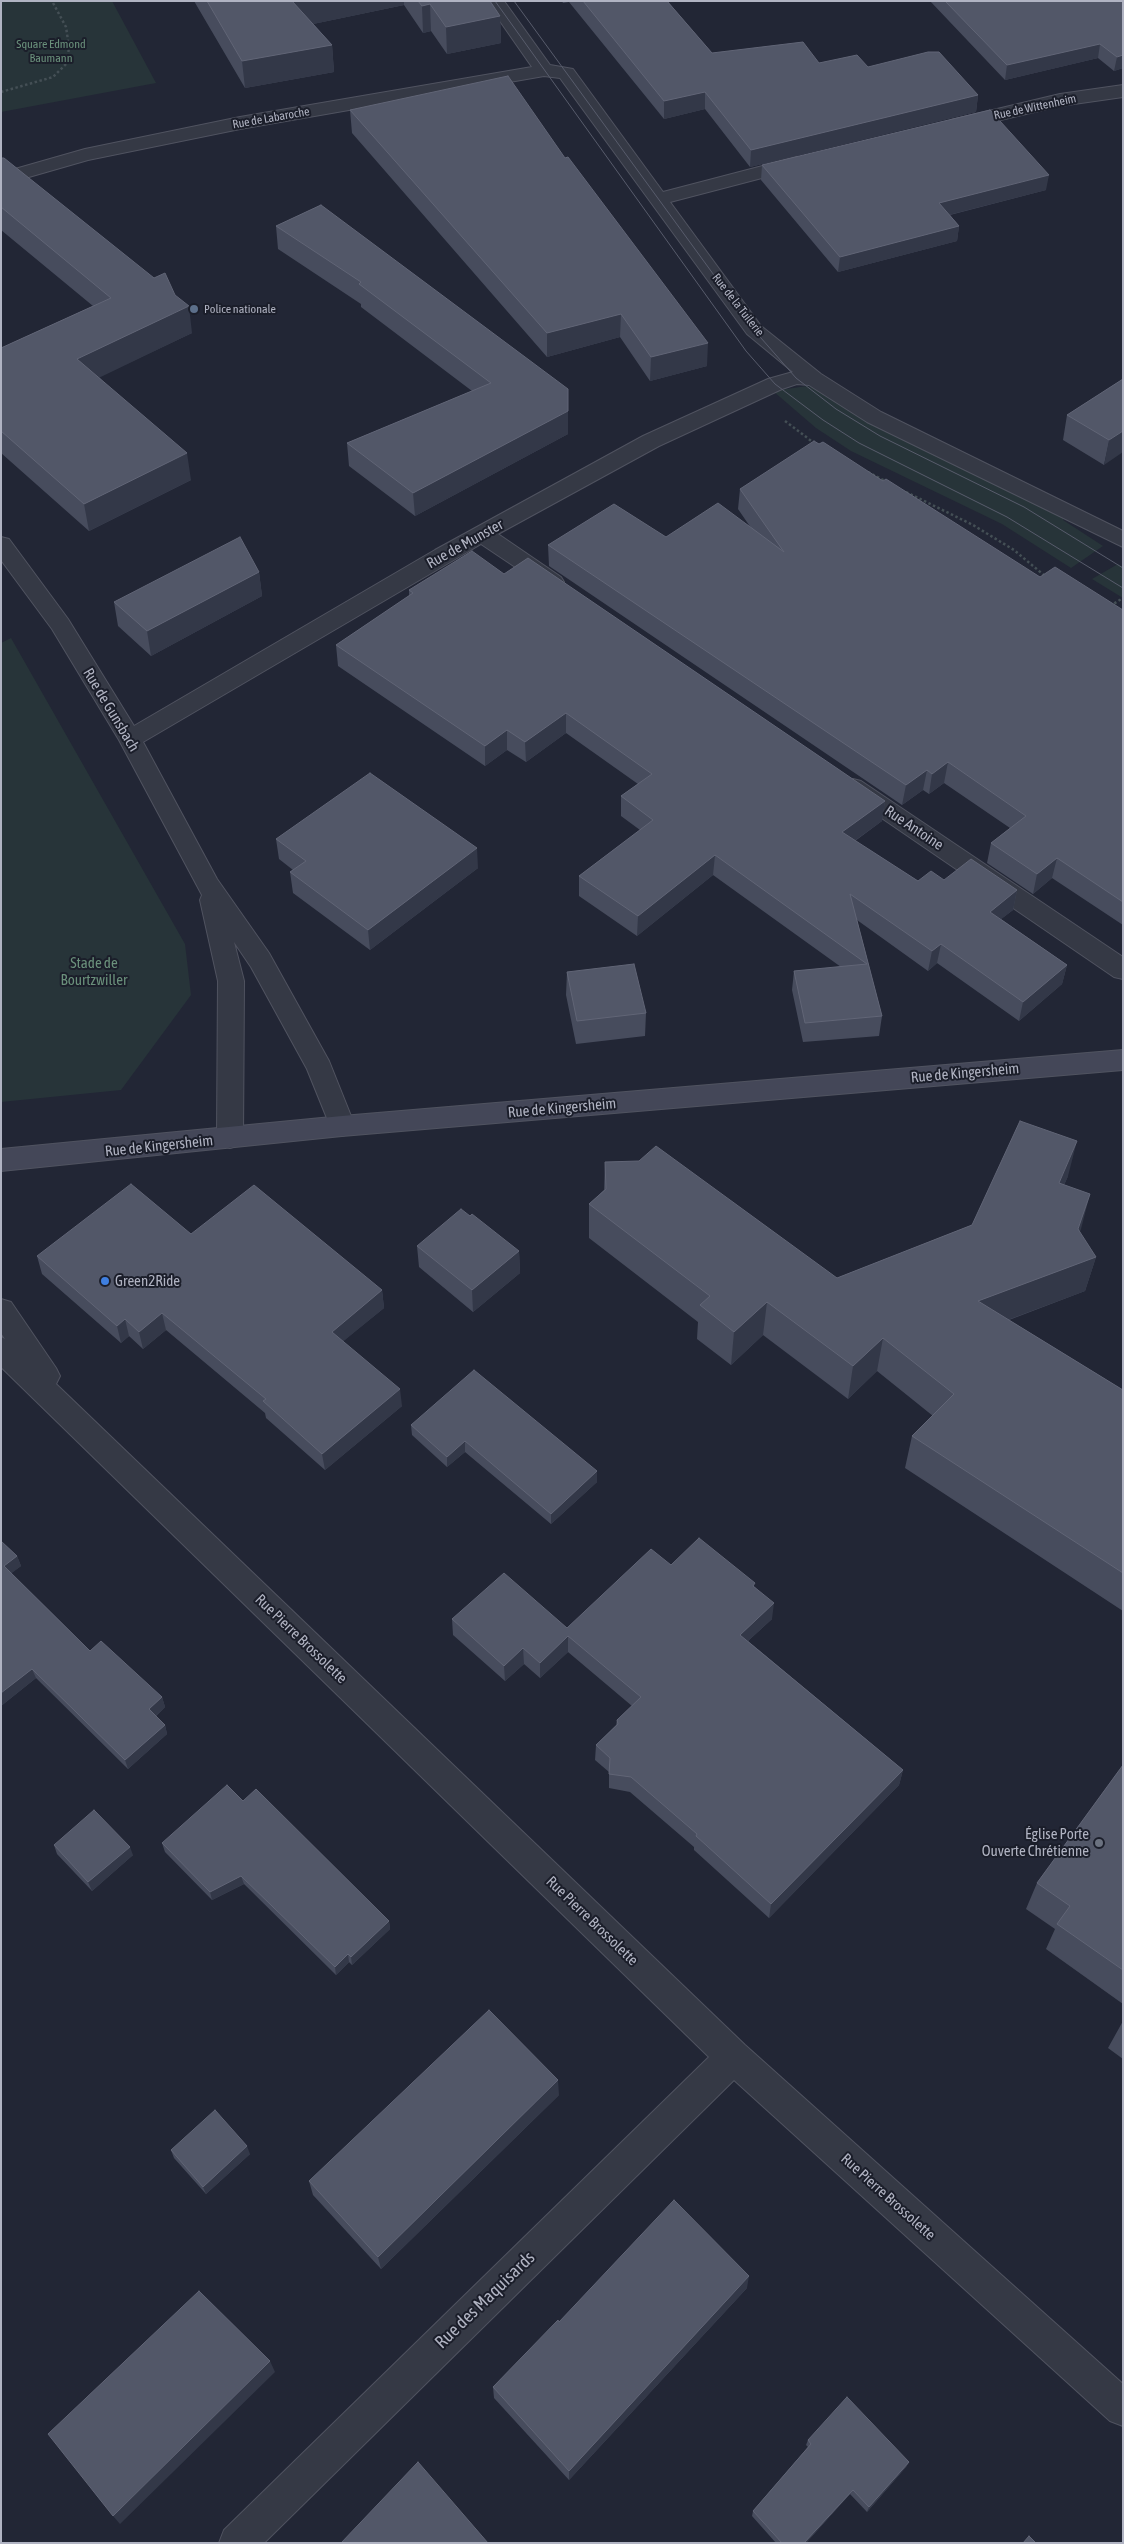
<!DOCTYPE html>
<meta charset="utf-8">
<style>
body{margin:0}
#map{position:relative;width:1124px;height:2544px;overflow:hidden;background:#222635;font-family:"Asap Condensed",sans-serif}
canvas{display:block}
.frame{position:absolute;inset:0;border:2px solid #b0b3c2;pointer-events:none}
</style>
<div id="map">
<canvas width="1124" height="2544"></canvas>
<div class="frame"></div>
</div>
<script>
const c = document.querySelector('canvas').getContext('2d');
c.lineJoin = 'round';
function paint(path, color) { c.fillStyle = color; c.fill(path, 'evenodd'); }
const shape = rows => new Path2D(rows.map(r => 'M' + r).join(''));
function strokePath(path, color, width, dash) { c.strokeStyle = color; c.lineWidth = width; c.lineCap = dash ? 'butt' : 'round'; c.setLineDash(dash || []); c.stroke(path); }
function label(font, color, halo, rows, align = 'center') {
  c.font = font + ' "Asap Condensed",sans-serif'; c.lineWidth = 4; c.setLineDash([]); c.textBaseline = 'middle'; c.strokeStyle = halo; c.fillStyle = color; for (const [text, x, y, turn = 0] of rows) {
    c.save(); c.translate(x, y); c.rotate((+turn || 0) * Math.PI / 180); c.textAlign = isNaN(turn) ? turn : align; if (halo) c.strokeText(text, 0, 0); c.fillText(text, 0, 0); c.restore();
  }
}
paint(shape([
 [1,1,112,1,156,83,1,112],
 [807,386,824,391,1066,514,1063,520,1103,546,1071,568,1002,524,851,451,816,428,773,391],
 [1118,564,1123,567,1123,598,1092,579],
 [11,638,185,944,191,995,121,1090,1,1102,1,643]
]), '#273439');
const street = shape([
 [486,1,504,1,550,65,573,69,663,192,797,157,804,159,807,163,804,167,670,202,761,326,821,374,881,412,1123,531,1123,547,867,422,809,385,797,384,782,389,659,446,498,534,561,577,564,582,561,587,553,589,545,587,481,544,143,742,217,879,269,953,329,1061,355,1126,351,1133,342,1136,333,1133,307,1069,251,967,234,942,244,981,243,1138,239,1145,230,1148,221,1145,217,1138,218,981,200,900,202,895,119,740,52,629,1,560,1,537,9,539,68,619,134,726,435,550,643,436,768,379,793,372,747,334,560,78,544,76,240,129,88,160,1,185,1,173,85,149,240,117,532,67,486,1],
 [1123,85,1123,97,1060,106,958,130,951,128,949,124,951,120,1060,94,1123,85],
 [853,779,861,781,1123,957,1123,979,1114,977,845,793,841,787,845,781,853,779],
 [1,1299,11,1302,56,1368,60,1376,56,1384,745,2045,1123,2384,1123,2426,1110,2421,734,2080,264,2543,219,2543,224,2530,709,2057,1,1367,1,1337,5,1339,1,1333,1,1299]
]);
const secondary = shape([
 [1123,1050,1123,1070,342,1136,1,1171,1,1149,342,1116,1123,1050]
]);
strokePath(street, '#505360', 2);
strokePath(secondary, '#505360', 2);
strokePath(shape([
 [1,92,53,77,67,63,69,47,66,27,52,1],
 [785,421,814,443],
 [868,472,887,482],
 [906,492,973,525,1014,550,1045,576],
 [1110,606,1123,598]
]), '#444f55', 2.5, [2.5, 2.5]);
paint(street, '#353945');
paint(secondary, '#444758');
strokePath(shape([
 [495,1,746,351,775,384,823,420,859,443,1007,517,1123,588],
 [514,1,754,330,796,378,836,409,880,436,1024,507,1123,568]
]), '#585c6c', 1);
paint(shape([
 [194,1,490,1,500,16,501,43,447,54,431,31,423,33,404,5,313,24,332,45,334,72,245,88],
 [562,1,667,1,712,53,819,63,868,67,978,95,976,112,750,167,705,109,664,119,569,2,563,3],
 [930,1,1123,1,1123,68,1114,71,1098,58,1005,80],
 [350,110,707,366,650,381,620,337,547,357,352,133],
 [1,158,192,333,99,377,191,480,89,531,1,453,1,348,93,306,1,230],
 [762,165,1046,190,950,215,959,226,957,241,838,272,761,180],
 [321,205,568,434,415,516,349,466,347,443,472,391,361,307,361,304,278,249,276,226],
 [1123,379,1104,465,1063,440,1067,415],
 [883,481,1040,577,1123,610,1123,925,1052,878,1033,894,987,863,991,843,1010,828,944,783,929,794,923,790,902,805,549,566,548,545,666,537,751,528,738,509,740,489],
 [259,572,262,596,151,656,118,626,114,602],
 [504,574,885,801,882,821,855,841,918,881,944,880,1017,890,1013,910,1001,919,1067,965,1062,984,1019,1021,937,963,928,971,857,920,882,1016,879,1036,803,1042,792,990,794,971,841,967,713,875,637,936,579,896,579,876,640,830,621,816,621,796,638,784,566,733,526,762,507,750,485,766,338,666,336,645,409,596,409,590],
 [276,839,478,868,370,950,293,893,290,872,293,870,279,859],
 [567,972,646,1013,645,1036,576,1044,566,995],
 [605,1162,837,1278,972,1225,1068,1176,1064,1185,1079,1232,1096,1257,1085,1291,1009,1320,1123,1390,1123,1611,905,1468,912,1436,933,1416,877,1371,848,1399,763,1335,731,1365,697,1339,698,1322,589,1238,589,1204,604,1190],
 [417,1246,519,1251,520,1273,473,1312,419,1267],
 [37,1256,382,1290,384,1308,343,1341,402,1406,325,1470,266,1418,265,1413,166,1330,143,1349,129,1336,121,1343,42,1274],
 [411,1425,597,1471,597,1482,551,1524,465,1452,447,1467,412,1435],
 [1,1541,17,1556,21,1566,11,1573,90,1651,162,1697,165,1707,156,1716,165,1725,167,1734,128,1769,36,1678,1,1706],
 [671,1565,755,1587,772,1619,748,1641,903,1770,899,1785,769,1918,694,1850,694,1847,630,1792,609,1788,609,1772,595,1760,596,1745,616,1725,617,1720,632,1706,568,1652,540,1678,524,1664,505,1681,453,1635,452,1619,567,1628],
 [1123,1765,1123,2004,1046,1949,1055,1929,1026,1909,1037,1883],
 [243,1801,389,1921,390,1929,352,1965,349,1962,336,1975,244,1884,212,1900,165,1852,162,1843],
 [54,1845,133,1855,92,1891,57,1854],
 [1123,2021,1123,2059,1108,2048],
 [559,2095,381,2269,313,2195,309,2181],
 [171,2150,250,2154,206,2194,174,2158],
 [747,2288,569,2480,494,2398,493,2387,559,2322],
 [808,2440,909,2462,906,2467,867,2512,850,2494,806,2543,776,2543,752,2516,753,2511,808,2447,806,2445]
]), '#474c5d');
paint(shape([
 [292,1,404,1,404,5,294,28],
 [430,4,431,31,423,33,422,6],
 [500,16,501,43,447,54,446,27],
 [1100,44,1098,58,1005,80,1007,65],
 [332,45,334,72,245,88,242,61],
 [1123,55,1123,68,1114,71,1117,57],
 [705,92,705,109,664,119,664,101],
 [978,95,976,112,750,167,751,150],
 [1049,175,1046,190,937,218,939,203],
 [959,226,957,241,838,272,840,257],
 [189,306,192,333,82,386,77,359],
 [621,314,620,337,547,357,547,333],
 [708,343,707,366,650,381,651,357],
 [568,411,568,434,415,516,413,493],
 [1123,431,1123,452,1104,465,1109,440],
 [187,453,191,480,89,531,84,504],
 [259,572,262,596,151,656,147,631],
 [566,713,566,733,526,762,525,742],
 [507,730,507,750,485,766,485,746],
 [948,762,944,783,929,794,932,774],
 [927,770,923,790,902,805,906,785],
 [885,801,882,821,839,852,842,832],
 [477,848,478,868,370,950,368,930],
 [715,855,713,875,637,936,638,916],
 [1057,858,1052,878,1033,894,1037,874],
 [1017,890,1013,910,986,931,990,912],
 [941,944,937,963,928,971,932,951],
 [1067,965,1062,984,1019,1021,1023,1002],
 [1077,1141,1068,1176,1050,1218,1059,1183],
 [1090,1194,1081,1229,1068,1264,1078,1229],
 [519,1251,520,1273,473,1312,472,1290],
 [1096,1257,1085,1291,970,1334,978,1301],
 [382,1290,384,1308,334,1349,332,1332],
 [767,1302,763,1335,731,1365,734,1332],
 [162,1313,166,1330,143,1349,139,1332],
 [125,1319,129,1336,121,1343,117,1326],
 [883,1338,877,1371,848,1399,853,1366],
 [400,1389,402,1406,325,1470,322,1454],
 [465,1441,465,1452,447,1467,447,1457],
 [597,1471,597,1482,551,1524,551,1514],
 [17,1556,21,1566,8,1576,4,1566],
 [774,1603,772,1619,738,1650,740,1635],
 [568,1636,568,1652,540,1678,540,1663],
 [523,1648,524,1664,505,1681,504,1666],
 [32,1669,36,1678,1,1706,1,1693],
 [162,1697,165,1707,152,1719,149,1709],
 [165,1725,167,1734,128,1769,125,1760],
 [903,1770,899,1785,769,1918,771,1904],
 [130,1847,133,1855,92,1891,88,1882],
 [241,1876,244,1884,212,1900,210,1892],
 [389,1921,390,1929,352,1965,351,1957],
 [348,1954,349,1962,336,1975,335,1967],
 [558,2080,559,2095,381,2269,378,2257],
 [247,2146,250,2154,206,2194,203,2187],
 [749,2276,747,2288,569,2480,569,2471],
 [270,2361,275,2372,120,2524,113,2516],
 [909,2462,906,2467,867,2512,869,2507],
 [853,2490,850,2494,806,2543,804,2543]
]), '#333848');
const building = shape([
 [207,1,292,1,332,45,242,61,207,1],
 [418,1,490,1,500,16,446,27,430,4,422,6,418,1],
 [583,1,667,1,712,53,803,42,819,63,857,55,868,67,928,52,939,52,978,95,751,150,705,92,664,101,583,1],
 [945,1,1123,1,1123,55,1117,57,1100,44,1007,65,945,1],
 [508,76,565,158,568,157,708,343,651,357,621,314,547,333,350,110,508,76],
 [990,110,1049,175,939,203,959,226,840,257,762,165,990,110],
 [1,158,4,158,154,278,165,273,175,295,189,306,77,359,187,453,84,504,1,431,1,348,111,298,1,207,1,158],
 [321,205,568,389,568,411,413,493,347,443,491,383,359,284,361,282,276,226,321,205],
 [1123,379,1123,431,1109,440,1067,415,1123,379],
 [814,441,819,444,823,442,883,481,886,479,1040,577,1055,567,1123,610,1123,902,1057,858,1037,874,991,843,1026,816,948,762,932,774,927,770,906,785,548,545,614,504,666,537,718,503,784,552,740,489,814,441],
 [240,537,259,572,147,631,114,602,240,537],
 [472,551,504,574,528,558,885,801,842,832,918,881,931,871,944,880,971,859,1017,890,990,912,1067,965,1023,1002,941,944,932,951,850,894,882,1016,805,1023,794,971,867,964,715,855,638,916,579,876,653,820,621,796,652,774,566,713,525,742,507,730,485,746,336,645,413,593,409,590,472,551],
 [370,773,477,848,368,930,290,872,306,861,276,839,370,773],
 [634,964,646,1013,577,1021,567,972,634,964],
 [1020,1121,1077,1141,1059,1183,1090,1194,1078,1229,1096,1257,978,1301,1123,1390,1123,1573,912,1436,954,1394,883,1338,853,1366,767,1302,734,1332,700,1305,710,1296,589,1204,606,1189,605,1162,639,1161,656,1146,837,1278,972,1225,1020,1121],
 [131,1184,191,1234,254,1185,382,1290,332,1332,400,1389,322,1454,263,1401,266,1399,162,1313,139,1332,125,1319,117,1326,37,1256,131,1184],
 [461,1209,470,1216,472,1214,519,1251,472,1290,417,1246,461,1209],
 [474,1370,597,1471,551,1514,465,1441,447,1457,411,1425,474,1370],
 [699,1538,755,1583,753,1586,774,1603,740,1635,903,1770,771,1904,696,1836,697,1834,631,1777,609,1774,610,1758,596,1745,618,1724,617,1720,641,1697,568,1636,540,1663,523,1648,504,1666,452,1619,504,1573,567,1628,651,1549,671,1565,699,1538],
 [1,1541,17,1556,4,1566,90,1651,101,1641,162,1697,149,1709,165,1725,125,1760,32,1669,1,1693,1,1541],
 [1123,1765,1123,1970,1057,1924,1070,1906,1037,1883,1123,1765],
 [227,1785,243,1801,256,1789,389,1921,351,1957,348,1954,335,1967,241,1876,210,1892,162,1843,227,1785],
 [94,1810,130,1847,88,1882,54,1845,94,1810],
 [489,2010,558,2080,378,2257,309,2181,489,2010],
 [215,2110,247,2146,203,2187,171,2150,215,2110],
 [674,2200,749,2276,569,2471,493,2387,558,2320,559,2322,674,2200],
 [199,2291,270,2361,113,2516,48,2434,199,2291],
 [847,2397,909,2462,869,2507,853,2490,804,2543,782,2543,753,2511,811,2444,808,2440,847,2397],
 [418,2462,488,2543,341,2543,418,2462],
 [1029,2536,1036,2543,1023,2543,1029,2536]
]);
paint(building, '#525768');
strokePath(building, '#616576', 1);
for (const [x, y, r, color] of [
 [194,309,5,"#5c6f8a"],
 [105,1281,5,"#3f7fe0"],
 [1099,1843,5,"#6b7280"]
]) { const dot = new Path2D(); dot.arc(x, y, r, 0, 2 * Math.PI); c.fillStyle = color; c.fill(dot); strokePath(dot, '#1b1e2a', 2); }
label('12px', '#6a907b', '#1b1e2a', [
 ["Square Edmond",51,44],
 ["Baumann",51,58]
]);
label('12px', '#b0b3c2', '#1b1e2a', [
 ["Rue de Wittenheim",1035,107,-12],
 ["Rue de Labaroche",271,118,-10],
 ["Rue de la Tuilerie",738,305,52]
]);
label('12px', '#b0b3c2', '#1b1e2a', [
 ["Police nationale",204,309]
], 'left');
label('15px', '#b0b3c2', '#1b1e2a', [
 ["Rue de Munster",465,544,-29],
 ["Rue de Gunsbach",111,710,59],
 ["Rue Antoine",914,828,34],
 ["Rue de Kingersheim",965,1073,-5],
 ["Rue de Kingersheim",562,1108,-5],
 ["Rue de Kingersheim",159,1146,-6],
 ["Rue Pierre Brossolette",301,1639,44],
 ["Rue Pierre Brossolette",592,1921,44],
 ["Rue Pierre Brossolette",888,2197,42]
]);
label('15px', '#6a907b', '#1b1e2a', [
 ["Stade de",94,963],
 ["Bourtzwiller",94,980]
]);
label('15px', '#b0b3c2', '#1b1e2a', [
 ["Green2Ride",115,1281],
 ["Église Porte",1089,1834,"right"],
 ["Ouverte Chrétienne",1089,1851,"right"]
], 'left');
label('18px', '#b0b3c2', '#1b1e2a', [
 ["Rue des Maquisards",485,2300,-44]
]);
</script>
